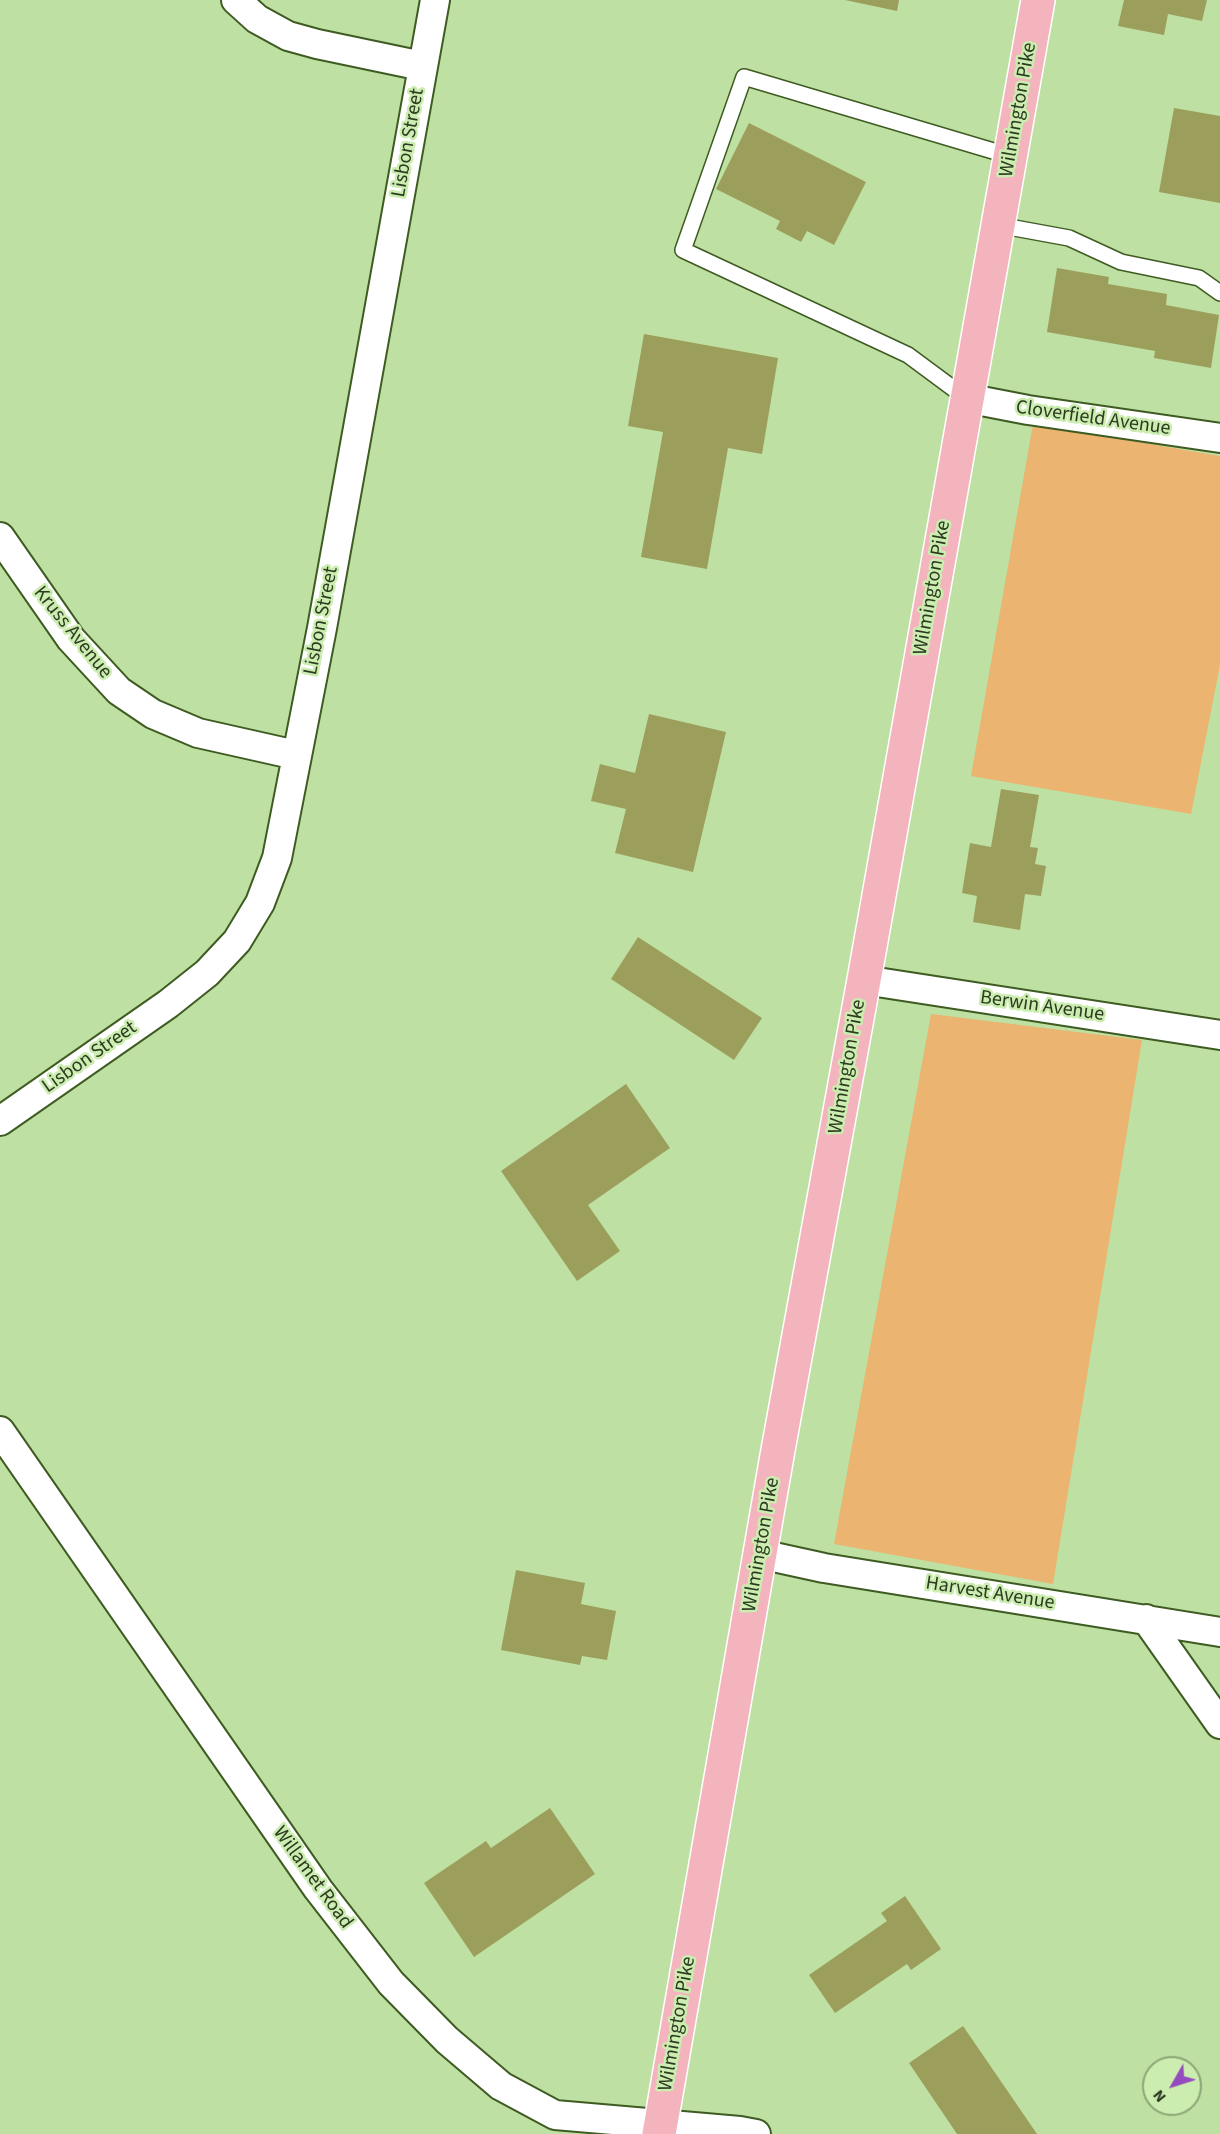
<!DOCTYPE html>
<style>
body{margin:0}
#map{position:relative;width:1220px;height:2134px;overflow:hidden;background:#bee0a2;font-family:"Source Sans 3",sans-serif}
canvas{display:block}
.north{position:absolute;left:1142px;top:2056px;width:60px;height:60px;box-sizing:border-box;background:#cbedaf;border:2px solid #8ca677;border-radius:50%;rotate:231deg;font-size:16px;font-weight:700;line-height:24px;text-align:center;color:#2d3b22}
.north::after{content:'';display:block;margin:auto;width:21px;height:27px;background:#944bbd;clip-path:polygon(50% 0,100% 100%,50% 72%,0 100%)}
</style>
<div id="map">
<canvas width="1220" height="2134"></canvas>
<div class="north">N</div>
</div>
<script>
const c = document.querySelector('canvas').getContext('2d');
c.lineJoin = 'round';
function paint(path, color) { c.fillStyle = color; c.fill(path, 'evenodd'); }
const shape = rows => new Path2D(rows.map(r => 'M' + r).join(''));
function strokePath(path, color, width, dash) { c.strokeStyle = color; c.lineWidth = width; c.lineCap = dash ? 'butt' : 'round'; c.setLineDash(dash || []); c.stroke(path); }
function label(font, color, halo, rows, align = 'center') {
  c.font = font + ' "Source Sans 3",sans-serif'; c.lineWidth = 5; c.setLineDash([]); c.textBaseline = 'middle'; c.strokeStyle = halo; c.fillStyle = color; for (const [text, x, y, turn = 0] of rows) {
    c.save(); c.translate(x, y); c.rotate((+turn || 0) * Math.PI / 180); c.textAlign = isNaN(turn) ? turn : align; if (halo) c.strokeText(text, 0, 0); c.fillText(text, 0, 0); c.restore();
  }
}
paint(shape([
 [1033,424,1220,456,1220,665,1191,814,971,776],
 [931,1014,1142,1040,1053,1584,834,1544]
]), '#ebb470');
paint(shape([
 [845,0,899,0,897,11],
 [1124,0,1207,0,1202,21,1168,14,1164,35,1118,26],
 [1174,108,1220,116,1220,203,1159,192],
 [749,123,866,182,834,245,807,231,801,242,776,229,780,221,716,189],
 [1057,268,1109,277,1108,284,1167,294,1166,305,1219,315,1211,368,1154,358,1155,351,1047,332],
 [644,334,778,358,762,454,728,448,707,569,641,557,663,432,628,426],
 [649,714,726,732,693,872,615,853,626,809,591,801,600,764,635,773],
 [1001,789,1039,795,1030,847,1038,848,1035,864,1046,866,1041,896,1025,894,1020,930,973,922,977,896,962,893,970,843,991,847],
 [638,937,762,1018,734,1060,611,979],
 [626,1084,670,1148,588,1205,620,1251,577,1281,501,1171],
 [516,1570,585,1583,581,1604,616,1611,607,1660,582,1656,580,1665,501,1650],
 [550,1808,595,1874,474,1957,424,1883,486,1841,491,1848],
 [905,1896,941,1949,911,1970,907,1964,835,2013,809,1975,887,1921,881,1913],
 [963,2026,1037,2134,957,2134,909,2063]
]), '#9c9f5c');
const lane = shape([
 [998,225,1069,238,1121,262,1199,278,1220,293],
 [966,398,908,355,683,250,744,77,1010,156]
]);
const street = shape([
 [236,0,257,19,288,36,317,44,422,66],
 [966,398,1028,410,1220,438],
 [0,537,71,639,119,691,153,714,198,733,296,755],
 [864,980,1220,1035],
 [0,1121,168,1004,207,973,237,941,260,903,277,858,322,628,435,0],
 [0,1431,318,1889,391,1983,447,2040,501,2086,555,2115,740,2131,756,2134],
 [760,1554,824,1568,1220,1632],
 [1146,1619,1220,1724]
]);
const primary = shape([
 [659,2134,778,1450,864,980,1038,0]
]);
strokePath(lane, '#3e5b22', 18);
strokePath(street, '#3e5b22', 32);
strokePath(primary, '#fff', 36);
strokePath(lane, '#fff', 15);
strokePath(street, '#fff', 28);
strokePath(primary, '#f4b4be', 33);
label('20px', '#2d3b22', '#cbedaf', [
 ["Wilmington Pike",1019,110,-80],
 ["Lisbon Street",409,143,-80],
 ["Cloverfield Avenue",1093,419,8],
 ["Wilmington Pike",933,588,-80],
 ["Lisbon Street",322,621,-79],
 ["Kruss Avenue",72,633,51],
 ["Berwin Avenue",1042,1007,8],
 ["Lisbon Street",90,1058,-35],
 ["Wilmington Pike",848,1067,-80],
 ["Wilmington Pike",762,1545,-80],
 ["Harvest Avenue",990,1594,9],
 ["Willamet Road",312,1878,54],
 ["Wilmington Pike",678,2024,-80]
]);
</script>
